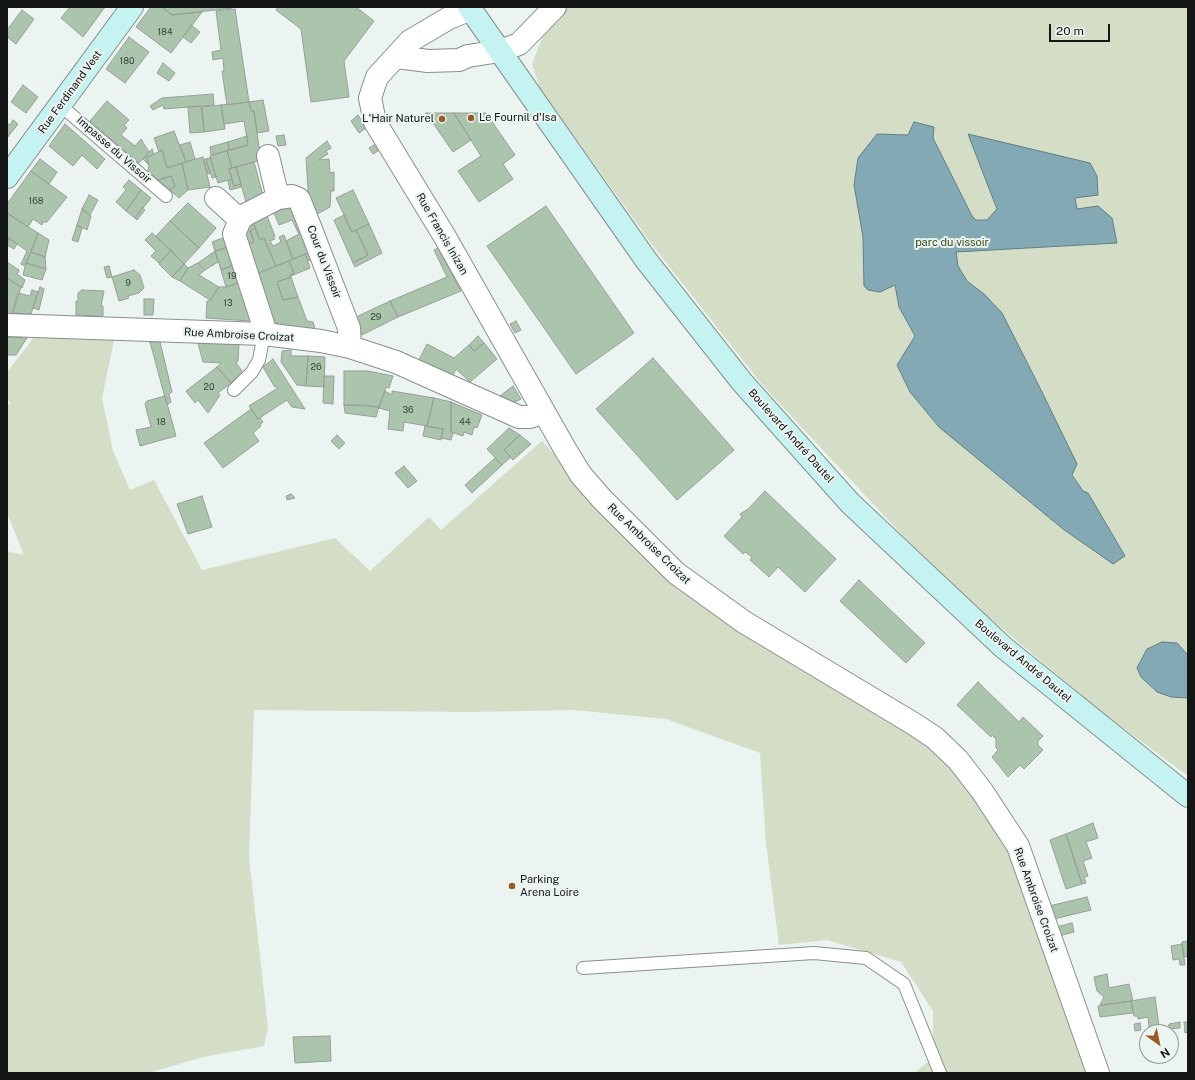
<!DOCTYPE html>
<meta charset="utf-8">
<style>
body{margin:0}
#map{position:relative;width:1195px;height:1080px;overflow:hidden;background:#ebf4f0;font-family:"Public Sans",sans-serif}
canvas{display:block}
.frame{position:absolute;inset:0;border:8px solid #131615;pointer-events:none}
.north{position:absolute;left:1139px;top:1024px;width:40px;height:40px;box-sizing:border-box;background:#ebf4f0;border:1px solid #959b98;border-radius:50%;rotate:147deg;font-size:11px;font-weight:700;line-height:16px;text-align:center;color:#131615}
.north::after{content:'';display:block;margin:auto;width:14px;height:18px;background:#9b5926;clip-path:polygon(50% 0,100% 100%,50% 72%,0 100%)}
.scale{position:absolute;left:1049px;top:24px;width:61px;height:18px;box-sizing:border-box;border:2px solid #131615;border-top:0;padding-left:5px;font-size:12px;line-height:14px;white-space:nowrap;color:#131615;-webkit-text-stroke:3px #ebf4f0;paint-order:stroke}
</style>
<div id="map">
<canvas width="1195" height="1080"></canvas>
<div class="frame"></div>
<div class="north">N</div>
<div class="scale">20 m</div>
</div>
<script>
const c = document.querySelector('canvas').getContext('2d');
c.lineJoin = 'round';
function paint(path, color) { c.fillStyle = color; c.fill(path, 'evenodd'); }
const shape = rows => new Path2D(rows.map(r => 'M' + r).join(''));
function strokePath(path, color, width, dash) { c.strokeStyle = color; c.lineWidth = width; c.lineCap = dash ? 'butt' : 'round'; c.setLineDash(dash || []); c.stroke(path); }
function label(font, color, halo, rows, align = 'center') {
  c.font = font + ' "Public Sans",sans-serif'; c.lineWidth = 4; c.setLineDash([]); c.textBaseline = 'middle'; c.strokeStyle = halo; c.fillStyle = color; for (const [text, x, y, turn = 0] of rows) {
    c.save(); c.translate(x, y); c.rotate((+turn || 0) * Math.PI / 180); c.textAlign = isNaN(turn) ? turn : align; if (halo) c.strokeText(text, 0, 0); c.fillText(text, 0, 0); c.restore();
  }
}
paint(shape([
 [568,7,1188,7,1188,776,1103,713,986,615,906,539,764,387,653,246,540,88,532,64,542,38],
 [39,331,116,331,102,398,113,451,130,490,154,480,202,570,335,538,370,571,429,517,441,530,542,441,644,553,946,752,1012,844,1088,1073,914,1073,933,1058,933,1011,901,962,827,940,779,945,766,843,760,753,666,719,574,710,471,712,254,710,249,857,268,1028,264,1046,203,1057,149,1073,7,1073,7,551,24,555,7,513,7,405,11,404,7,398,7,372]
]), '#d4ddc6');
const water = shape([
 [914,122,934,127,933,138,972,216,976,220,987,220,997,209,968,134,1090,163,1097,176,1098,195,1075,198,1077,209,1098,206,1112,218,1117,243,956,252,958,266,967,281,984,294,1002,313,1041,390,1077,464,1072,475,1083,491,1088,493,1125,556,1113,564,1063,529,939,427,910,392,897,365,915,336,899,307,895,285,880,292,868,290,864,286,863,237,854,185,858,158,877,134,908,135,914,122],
 [1162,642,1177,643,1188,655,1188,698,1171,697,1157,692,1141,677,1137,668,1147,649,1162,642]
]);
paint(water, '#83aab4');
strokePath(water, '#617e84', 1);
const building = shape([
 [70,7,105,7,83,37,61,18,70,7],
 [151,7,162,7,172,15,202,12,171,53,136,27,151,7],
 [162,7,230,7,232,8,172,15,162,7],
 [278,7,356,7,374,21,344,61,349,97,311,102,301,29,276,10,278,7],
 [235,9,249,102,227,105,222,71,224,71,223,58,213,60,212,52,221,50,216,11,235,9],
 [22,10,34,19,16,44,7,37,7,30,22,10],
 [191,25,200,32,191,43,183,37,191,25],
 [129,37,149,52,125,83,106,69,129,37],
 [163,63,175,73,169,81,157,73,163,63],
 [23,85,38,97,26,113,11,102,23,85],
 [213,94,214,105,164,109,163,105,153,110,150,106,162,98,213,94],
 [263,100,269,131,257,133,254,111,251,111,249,102,263,100],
 [107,101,129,120,124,125,127,128,121,135,135,146,141,139,149,152,139,163,90,121,107,101],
 [249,102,251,111,254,111,261,160,232,168,227,151,248,145,244,121,224,124,221,105,249,102],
 [221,105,225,129,204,132,202,107,221,105],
 [201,106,204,132,190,133,188,107,201,106],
 [426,113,454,113,471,140,453,152,426,113],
 [454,113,486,113,515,155,503,164,513,179,479,202,458,171,481,156,454,113],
 [358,115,366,128,359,133,351,121,358,115],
 [13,120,18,124,7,138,7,123,10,125,13,120],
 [65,124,105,159,97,169,82,155,73,166,49,146,65,124],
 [174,131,186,162,167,168,162,150,159,152,154,138,174,131],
 [284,135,286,145,278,146,276,136,284,135],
 [247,136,248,145,229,150,228,142,247,136],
 [327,141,331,148,326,151,328,154,318,160,329,159,330,173,334,172,334,191,331,191,330,207,310,218,306,158,327,141],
 [190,142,195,159,186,162,180,145,190,142],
 [228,142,229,150,211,155,210,147,228,142],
 [374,145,378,151,373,154,369,148,374,145],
 [152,149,154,154,146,158,149,165,143,159,152,149],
 [162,150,167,168,182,163,188,190,179,198,170,190,175,186,171,176,158,180,148,171,149,165,146,158,162,150],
 [227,151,232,168,229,169,232,179,218,183,210,156,227,151],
 [203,157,210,187,188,190,182,163,203,157],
 [210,158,216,177,212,178,206,159,210,158],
 [40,159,57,172,49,184,31,171,40,159],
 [206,159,210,173,208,174,204,160,206,159],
 [254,162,263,195,246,202,236,167,254,162],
 [236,167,241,184,234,186,229,169,236,167],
 [31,171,67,197,47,222,43,222,42,225,33,219,28,227,7,213,7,204,31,171],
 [171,176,175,186,170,190,158,180,171,176],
 [232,179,234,186,241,184,241,187,230,190,228,181,232,179],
 [129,180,141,190,126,211,116,202,126,190,123,187,129,180],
 [141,190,151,198,135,218,126,211,141,190],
 [353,190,369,224,352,232,336,198,353,190],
 [89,195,98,200,90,215,82,209,89,195],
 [188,203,216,228,199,248,170,221,188,203],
 [294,204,313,251,293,259,286,241,299,234,292,220,279,225,274,213,294,204],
 [546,206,634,333,576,374,487,246,546,206],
 [142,208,145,210,137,220,135,218,142,208],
 [82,209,91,216,87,230,77,225,82,209],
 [7,213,38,233,25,266,21,264,27,251,9,238,7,240,7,213],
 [344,215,352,232,356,230,368,255,353,263,334,220,344,215],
 [267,216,275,236,273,237,275,239,270,241,273,246,281,242,279,237,284,235,293,259,276,266,264,238,260,240,253,222,267,216],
 [170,221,199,248,184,264,156,236,170,221],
 [369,224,382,253,355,267,353,263,368,255,356,230,369,224],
 [77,225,82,228,78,242,72,240,77,225],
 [254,225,255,228,250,231,254,242,249,244,245,234,246,228,254,225],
 [255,228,260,240,264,238,276,266,256,274,243,247,254,242,250,231,255,228],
 [38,233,49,240,45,257,31,252,38,233],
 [152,233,171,250,159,263,151,256,156,251,145,240,152,233],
 [228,236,231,246,215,251,212,242,228,236],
 [9,238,17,244,14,249,7,245,9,238],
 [231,246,237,264,221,270,215,251,231,246],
 [438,248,461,291,398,317,390,301,447,277,434,250,438,248],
 [171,250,184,264,172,277,159,264,171,250],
 [215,251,218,262,205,270,198,263,215,251],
 [313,251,315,258,308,261,305,254,313,251],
 [31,252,45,257,46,269,26,263,31,252],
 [305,254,310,268,291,276,290,275,294,274,289,261,305,254],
 [289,261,294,274,290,275,291,277,277,282,283,300,298,297,307,321,313,322,315,329,274,324,256,274,289,261],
 [7,262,19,270,17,274,25,280,22,288,7,278,7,262],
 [26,263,46,269,42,280,23,275,26,263],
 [198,263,205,270,199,275,219,287,210,300,180,281,188,268,198,263],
 [184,264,188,268,180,281,172,277,184,264],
 [237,264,244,281,226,287,221,270,237,264],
 [109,266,112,277,107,278,104,267,109,266],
 [134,270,140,275,144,288,139,293,128,296,129,298,119,301,112,277,134,270],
 [291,277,298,297,283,300,277,282,291,277],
 [7,278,21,287,11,319,7,318,7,278],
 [244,281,250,304,250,321,206,318,207,301,210,301,219,287,226,287,244,281],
 [40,287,44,289,39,310,33,308,40,287],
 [32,290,38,292,31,314,12,313,18,293,30,296,32,290],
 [82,290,104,291,101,306,103,306,103,316,76,315,76,301,78,301,78,293,82,290],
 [144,299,154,299,153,315,144,315,144,299],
 [390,301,398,317,362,335,354,318,390,301],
 [516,321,521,330,515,333,510,324,516,321],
 [478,336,484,343,474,351,469,345,478,336],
 [7,337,27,338,16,355,7,355,7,337],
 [150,342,160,342,172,392,169,394,171,402,167,405,150,342],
 [198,343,239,344,238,361,236,363,242,371,233,381,231,383,217,367,221,363,203,362,198,343],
 [484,343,497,359,470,382,456,369,453,375,419,360,427,344,454,358,469,345,474,351,484,343],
 [291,350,291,356,308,356,306,386,297,385,281,362,282,351,291,350],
 [308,356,325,357,324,387,306,386,308,356],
 [653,358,734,450,677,500,596,409,653,358],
 [273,359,305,409,292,407,287,400,258,419,249,406,278,388,274,386,263,367,273,359],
 [217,367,231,383,218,393,220,395,208,413,198,400,195,403,186,391,217,367],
 [344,371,368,371,393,376,389,388,386,387,379,407,344,405,344,371],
 [324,376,334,376,333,404,323,403,324,376],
 [513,386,521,399,513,403,500,396,513,386],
 [385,391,392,395,392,391,434,398,427,426,404,422,403,431,388,429,390,411,379,408,385,391],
 [165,396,176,436,140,446,136,430,151,427,145,404,147,401,165,396],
 [434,398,451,402,451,432,453,433,451,440,441,438,443,429,427,426,434,398],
 [451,402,482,415,477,428,474,427,472,435,464,432,463,436,451,432,451,402],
 [344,405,365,405,379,407,376,417,345,413,344,405],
 [251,409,258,419,260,418,263,422,260,424,261,426,253,433,259,441,223,468,204,443,251,409],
 [425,426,443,429,441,440,423,436,425,426],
 [509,428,520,435,504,450,511,457,502,465,487,449,509,428],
 [337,435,345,443,339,449,331,441,337,435],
 [520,435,531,444,513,460,504,450,520,435],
 [495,458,502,465,472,493,465,485,495,458],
 [404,466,417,481,408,488,395,473,404,466],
 [765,491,836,559,805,592,778,567,769,577,750,560,752,557,745,552,743,554,724,536,742,517,740,514,748,509,765,491],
 [291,494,295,498,287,500,286,496,291,494],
 [202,496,212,527,188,534,177,504,202,496],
 [859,580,925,643,906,663,840,601,859,580],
 [978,682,1019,722,1023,717,1043,736,1038,741,1038,745,1043,750,1024,769,1020,765,1008,777,992,757,998,750,996,748,996,739,992,735,991,737,957,705,978,682],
 [1093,823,1098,838,1086,842,1092,858,1083,861,1088,876,1084,877,1086,883,1082,884,1066,834,1093,823],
 [1066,834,1082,884,1066,889,1050,840,1066,834],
 [1087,897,1091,910,1054,919,1049,906,1087,897],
 [1072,923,1074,932,1059,936,1056,927,1072,923],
 [1188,941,1188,956,1184,957,1182,942,1188,941],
 [1182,944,1185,965,1180,965,1179,959,1173,960,1171,946,1182,944],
 [1107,974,1109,988,1129,984,1133,1001,1100,1005,1104,997,1097,991,1094,977,1107,974],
 [1155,997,1159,1026,1149,1028,1148,1017,1138,1019,1138,1016,1134,1016,1131,1001,1155,997],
 [1131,1001,1133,1013,1100,1017,1098,1006,1131,1001],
 [1180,1022,1180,1028,1169,1029,1169,1024,1180,1022],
 [1184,1022,1188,1022,1188,1032,1185,1033,1184,1022],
 [1140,1023,1141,1030,1135,1031,1134,1024,1140,1023],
 [330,1036,331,1061,295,1063,293,1037,330,1036]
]);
paint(building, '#abc5ac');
strokePath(building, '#989e98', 1);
const service = shape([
 [60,105,166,196],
 [234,390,252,372,259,360,264,334],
 [583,968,814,953,866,958,904,984,940,1073]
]);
const minor = shape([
 [471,9,449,18,410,41,377,77,370,98,375,122,445,237,565,449,581,475,602,499,676,573,744,622,914,724,935,738,958,760,982,791,1018,846,1098,1073],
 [397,57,428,61,459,60,468,56,500,51],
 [268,156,278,198],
 [216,198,240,220],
 [7,325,264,334,321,341,350,347,396,362,519,417,530,417,544,412],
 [264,334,264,327,234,234,240,220,245,215,278,198,292,196,299,199,309,224,349,328,350,347]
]);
const tertiary = shape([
 [500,51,519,44,555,7]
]);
const secondary = shape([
 [469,7,646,260,742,382,850,503,1003,647,1188,796],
 [7,177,132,7]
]);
strokePath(service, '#87908c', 14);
strokePath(minor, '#87908c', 24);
strokePath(tertiary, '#87908c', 24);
strokePath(secondary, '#87908c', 24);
strokePath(service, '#fff', 12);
strokePath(minor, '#fff', 22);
strokePath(tertiary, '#fff', 22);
strokePath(secondary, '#c5f3f2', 22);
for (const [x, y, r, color] of [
 [471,118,4,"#9b5926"],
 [442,119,4,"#9b5926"],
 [512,886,4,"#9b5926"]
]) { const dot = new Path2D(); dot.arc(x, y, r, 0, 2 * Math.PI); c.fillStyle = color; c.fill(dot); strokePath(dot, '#ebf4f0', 1.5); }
label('9px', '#39423b', null, [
 ["184",165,32],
 ["180",127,61],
 ["168",36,201],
 ["19",232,276],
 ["9",128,283],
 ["13",228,303],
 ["29",376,317],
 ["26",316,367],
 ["20",209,387],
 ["36",408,410],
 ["18",161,422],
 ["44",465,422]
]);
label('11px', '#131615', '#ebf4f0', [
 ["Rue Ferdinand Vest",70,92,-54],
 ["Impasse du Vissoir",114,150,41],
 ["Rue Francis Inizan",442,234,60],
 ["Cour du Vissoir",324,262,69],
 ["Rue Ambroise Croizat",239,335,3],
 ["Boulevard André Dautel",791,436,48],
 ["Rue Ambroise Croizat",649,544,44],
 ["Boulevard André Dautel",1023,661,40],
 ["Rue Ambroise Croizat",1036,900,70]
]);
label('11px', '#131615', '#ebf4f0', [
 ["Le Fournil d'Isa",479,118],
 ["L'Hair Naturel",434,119,"right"],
 ["Parking",520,880],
 ["Arena Loire",520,893]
], 'left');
label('11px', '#394716', '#ebf4f0', [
 ["parc du vissoir",952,243]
]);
</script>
